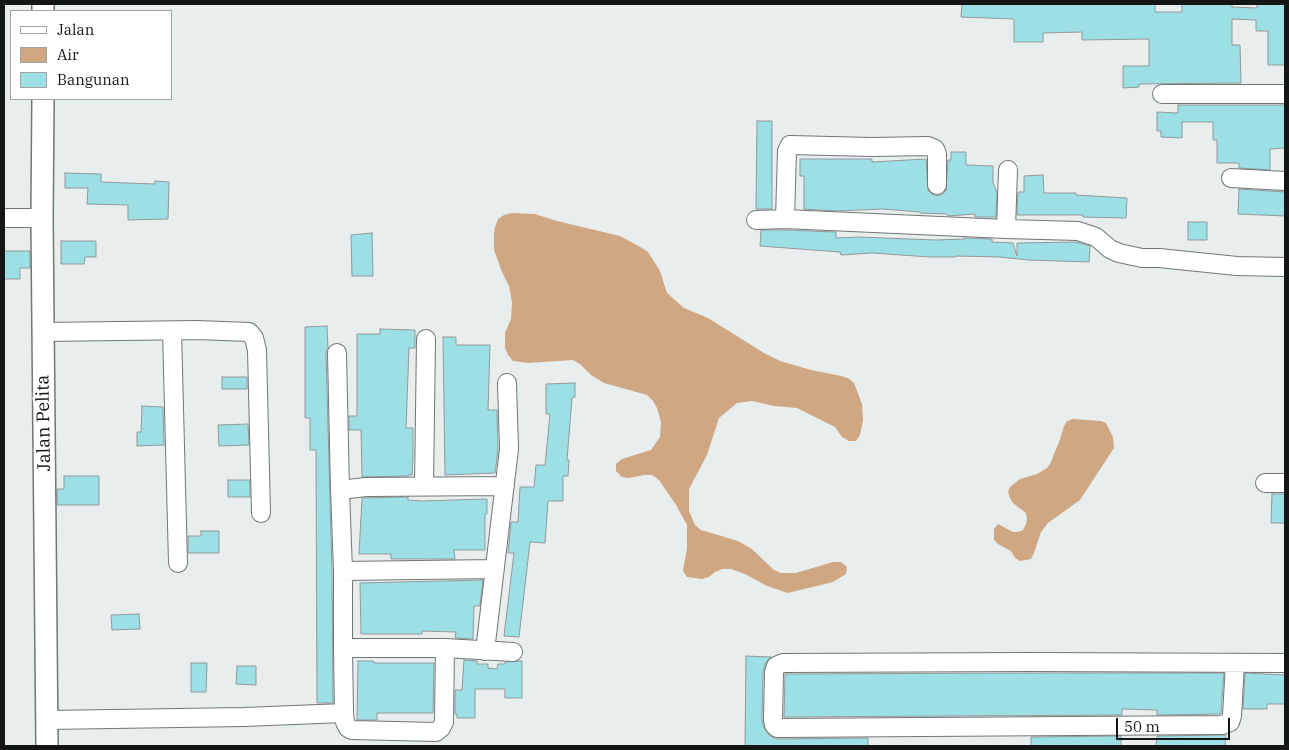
<!DOCTYPE html>
<style>
body{margin:0}
#map{position:relative;width:1289px;height:750px;overflow:hidden;background:#e8eeee;font-family:"IBM Plex Serif",serif}
canvas{display:block}
.frame{position:absolute;inset:0;border:5px solid #141616;pointer-events:none}
.legend{position:absolute;left:10px;top:10px;width:162px;height:90px;box-sizing:border-box;background:#fff;border:1px solid #a1a2a2;margin:0;padding:6px 9px;list-style:none;font-size:15px;color:#141616}
.legend li{display:flex;align-items:center;gap:10px;height:25px}
.legend b{width:25px;border:1px solid #a1a2a2}
.scale{position:absolute;left:1116px;top:718px;width:114px;height:22px;box-sizing:border-box;border:2px solid #141616;border-top:0;padding-left:6px;font-size:15px;line-height:18px;white-space:nowrap;color:#141616;-webkit-text-stroke:4px #fff;paint-order:stroke}
</style>
<div id="map">
<canvas width="1289" height="750"></canvas>
<div class="frame"></div>
<ul class="legend">
<li><b style="height:6px;background:#fff"></b>Jalan</li>
<li><b style="height:14px;background:#d0a783"></b>Air</li>
<li><b style="height:14px;background:#9cdfe5"></b>Bangunan</li>
</ul>
<div class="scale">50 m</div>
</div>
<script>
const c = document.querySelector('canvas').getContext('2d');
c.lineJoin = 'round';
function paint(path, color) { c.fillStyle = color; c.fill(path, 'evenodd'); }
const shape = rows => new Path2D(rows.map(r => 'M' + r).join(''));
function strokePath(path, color, width, dash) { c.strokeStyle = color; c.lineWidth = width; c.lineCap = dash ? 'butt' : 'round'; c.setLineDash(dash || []); c.stroke(path); }
function label(font, color, halo, rows, align = 'center') {
  c.font = font + ' "IBM Plex Serif",serif'; c.lineWidth = 5; c.setLineDash([]); c.textBaseline = 'middle'; c.strokeStyle = halo; c.fillStyle = color; for (const [text, x, y, turn = 0] of rows) {
    c.save(); c.translate(x, y); c.rotate((+turn || 0) * Math.PI / 180); c.textAlign = isNaN(turn) ? turn : align; if (halo) c.strokeText(text, 0, 0); c.fillText(text, 0, 0); c.restore();
  }
}
paint(shape([
 [512,213,535,214,557,221,620,236,642,248,648,252,660,271,667,293,684,308,708,318,764,353,780,361,811,370,841,376,848,378,854,383,862,404,863,420,860,435,856,441,849,441,842,437,835,427,797,408,774,406,752,401,737,403,719,418,707,455,689,489,689,511,695,525,701,530,738,541,752,549,774,570,781,573,796,573,833,562,841,562,847,567,846,574,833,582,788,593,767,586,745,574,731,569,722,569,715,572,709,577,702,579,687,577,683,571,687,548,687,525,676,505,659,480,652,475,644,475,629,478,622,477,616,471,616,464,622,459,651,450,660,437,661,422,657,408,653,401,647,395,604,383,591,375,580,364,573,360,528,363,513,361,508,355,505,348,505,333,511,319,512,302,509,286,502,272,494,250,494,234,495,227,498,219,504,215],
 [1073,419,1101,421,1106,423,1113,437,1114,448,1080,500,1048,523,1041,532,1034,553,1031,559,1020,561,1015,558,1011,551,998,544,994,540,994,529,998,524,1013,532,1018,532,1023,530,1026,524,1027,519,1026,513,1013,503,1010,498,1008,492,1010,487,1020,479,1037,474,1047,468,1050,464,1059,442,1064,426,1067,421]
]), '#d0a783');
const building = shape([
 [962,4,1155,4,1155,12,1182,12,1182,4,1232,4,1232,7,1257,8,1257,4,1285,4,1285,65,1268,65,1268,31,1256,31,1256,20,1232,19,1232,45,1240,45,1241,83,1139,84,1139,87,1123,88,1123,66,1149,66,1149,39,1082,40,1082,32,1043,33,1043,42,1014,42,1014,19,961,17,962,4],
 [1178,105,1285,105,1285,148,1270,149,1270,170,1239,168,1239,163,1217,163,1217,140,1213,140,1213,122,1182,122,1182,138,1161,137,1161,131,1157,131,1157,112,1178,113,1178,105],
 [757,121,772,121,772,209,756,209,757,121],
 [951,152,966,152,966,165,993,166,993,182,997,193,996,217,975,217,975,214,948,216,947,214,920,213,920,212,882,209,836,211,804,209,804,176,800,176,800,159,872,159,872,162,926,159,928,190,932,194,937,196,943,194,946,190,948,160,951,160,951,152],
 [65,173,101,174,101,182,155,184,155,181,169,182,168,219,128,220,128,205,87,204,88,188,65,188,65,173],
 [1043,175,1044,193,1076,193,1076,195,1127,198,1126,218,1083,217,1083,215,1017,215,1018,192,1024,192,1024,176,1043,175],
 [1239,189,1285,192,1285,216,1238,214,1239,189],
 [1188,222,1207,222,1207,240,1188,240,1188,222],
 [761,230,785,230,836,232,836,238,859,237,936,240,964,239,964,238,992,239,992,242,1013,243,1017,256,1017,243,1076,242,1090,246,1089,262,1028,260,1000,257,956,256,956,257,930,257,872,253,841,255,840,252,760,246,761,230],
 [372,233,373,276,352,276,351,235,372,233],
 [61,241,96,241,96,257,85,257,84,264,61,264,61,241],
 [4,251,30,251,30,268,20,268,20,279,4,279,4,251],
 [327,326,328,348,326,353,332,571,333,703,317,703,316,450,310,450,310,418,305,418,305,327,327,326],
 [380,329,415,330,415,348,409,348,406,428,413,428,413,456,412,475,408,475,408,476,362,477,361,430,349,430,349,416,357,416,357,334,380,334,380,329],
 [443,337,456,337,456,345,490,345,488,410,497,410,498,449,495,473,445,475,443,337],
 [222,377,247,377,247,389,222,389,222,377],
 [575,383,575,397,572,398,567,460,569,460,568,476,563,476,563,501,548,501,545,543,530,542,519,637,504,636,514,553,508,553,511,522,518,522,520,487,534,487,536,465,545,465,550,414,546,414,546,384,575,383],
 [142,406,163,407,164,445,137,446,137,432,141,432,142,406],
 [248,424,249,445,219,446,218,425,248,424],
 [64,476,99,476,99,505,57,505,57,489,64,489,64,476],
 [228,480,250,480,250,497,228,497,228,480],
 [1272,494,1285,494,1285,523,1271,523,1272,494],
 [408,497,408,500,422,501,487,499,487,514,485,514,485,550,454,550,455,559,391,559,391,554,359,554,362,498,408,497],
 [201,531,219,531,219,553,188,553,188,536,201,536,201,531],
 [483,580,480,606,474,606,473,639,455,638,456,632,422,631,422,634,361,634,360,583,483,580],
 [139,614,140,629,112,630,111,615,139,614],
 [746,656,771,657,766,662,763,672,762,720,764,728,770,736,777,739,868,738,868,746,745,746,746,656],
 [464,660,477,661,477,664,488,664,488,668,497,669,498,664,505,664,505,662,522,661,522,698,505,698,505,689,475,689,475,718,457,718,457,714,455,714,455,690,462,690,464,660],
 [358,661,374,661,374,663,434,663,433,713,377,713,377,720,357,720,358,661],
 [191,663,207,663,206,692,191,692,191,663],
 [237,666,256,666,256,685,236,684,237,666],
 [1030,673,1224,673,1221,714,1157,715,1157,710,1122,709,1122,715,784,717,785,674,1030,673],
 [1245,673,1285,675,1285,704,1267,704,1267,709,1243,709,1245,673],
 [1226,735,1225,746,1156,746,1157,736,1226,735],
 [1121,736,1121,746,1031,746,1031,737,1121,736]
]);
paint(building, '#9cdfe5');
strokePath(building, '#939899', 1);
const minor = shape([
 [1162,94,1285,94],
 [1231,178,1285,181],
 [4,218,42,218],
 [785,219,787,151,790,145,872,147,928,146,935,149,937,154,937,185],
 [756,220,785,219,1006,229,1078,231,1096,237,1110,249,1119,253,1142,258,1159,258,1237,266,1285,267],
 [1006,229,1008,170],
 [172,331,178,563],
 [43,332,197,330,249,332,254,338,257,350,261,513],
 [337,353,340,490],
 [1265,483,1285,483],
 [424,486,426,339],
 [343,571,495,569],
 [343,648,344,713],
 [445,648,513,652],
 [485,651,509,449,507,383],
 [1235,663,1232,716,1230,722,1222,725,777,728,774,725,773,720,774,672,776,666,783,663,1030,662,1285,663],
 [47,720,244,717,344,713,345,722,348,728,352,730,436,732,441,728,444,722,445,648,343,648,343,571,340,490,366,487,505,486]
]);
const tertiary = shape([
 [43,11,43,4],
 [43,99,42,218,47,746]
]);
strokePath(minor, '#717677', 20);
strokePath(tertiary, '#717677', 24);
strokePath(minor, '#fff', 18);
strokePath(tertiary, '#fff', 21);
label('18px', '#141616', '#fff', [
 ["Jalan Pelita",44,423,-91]
]);
</script>
